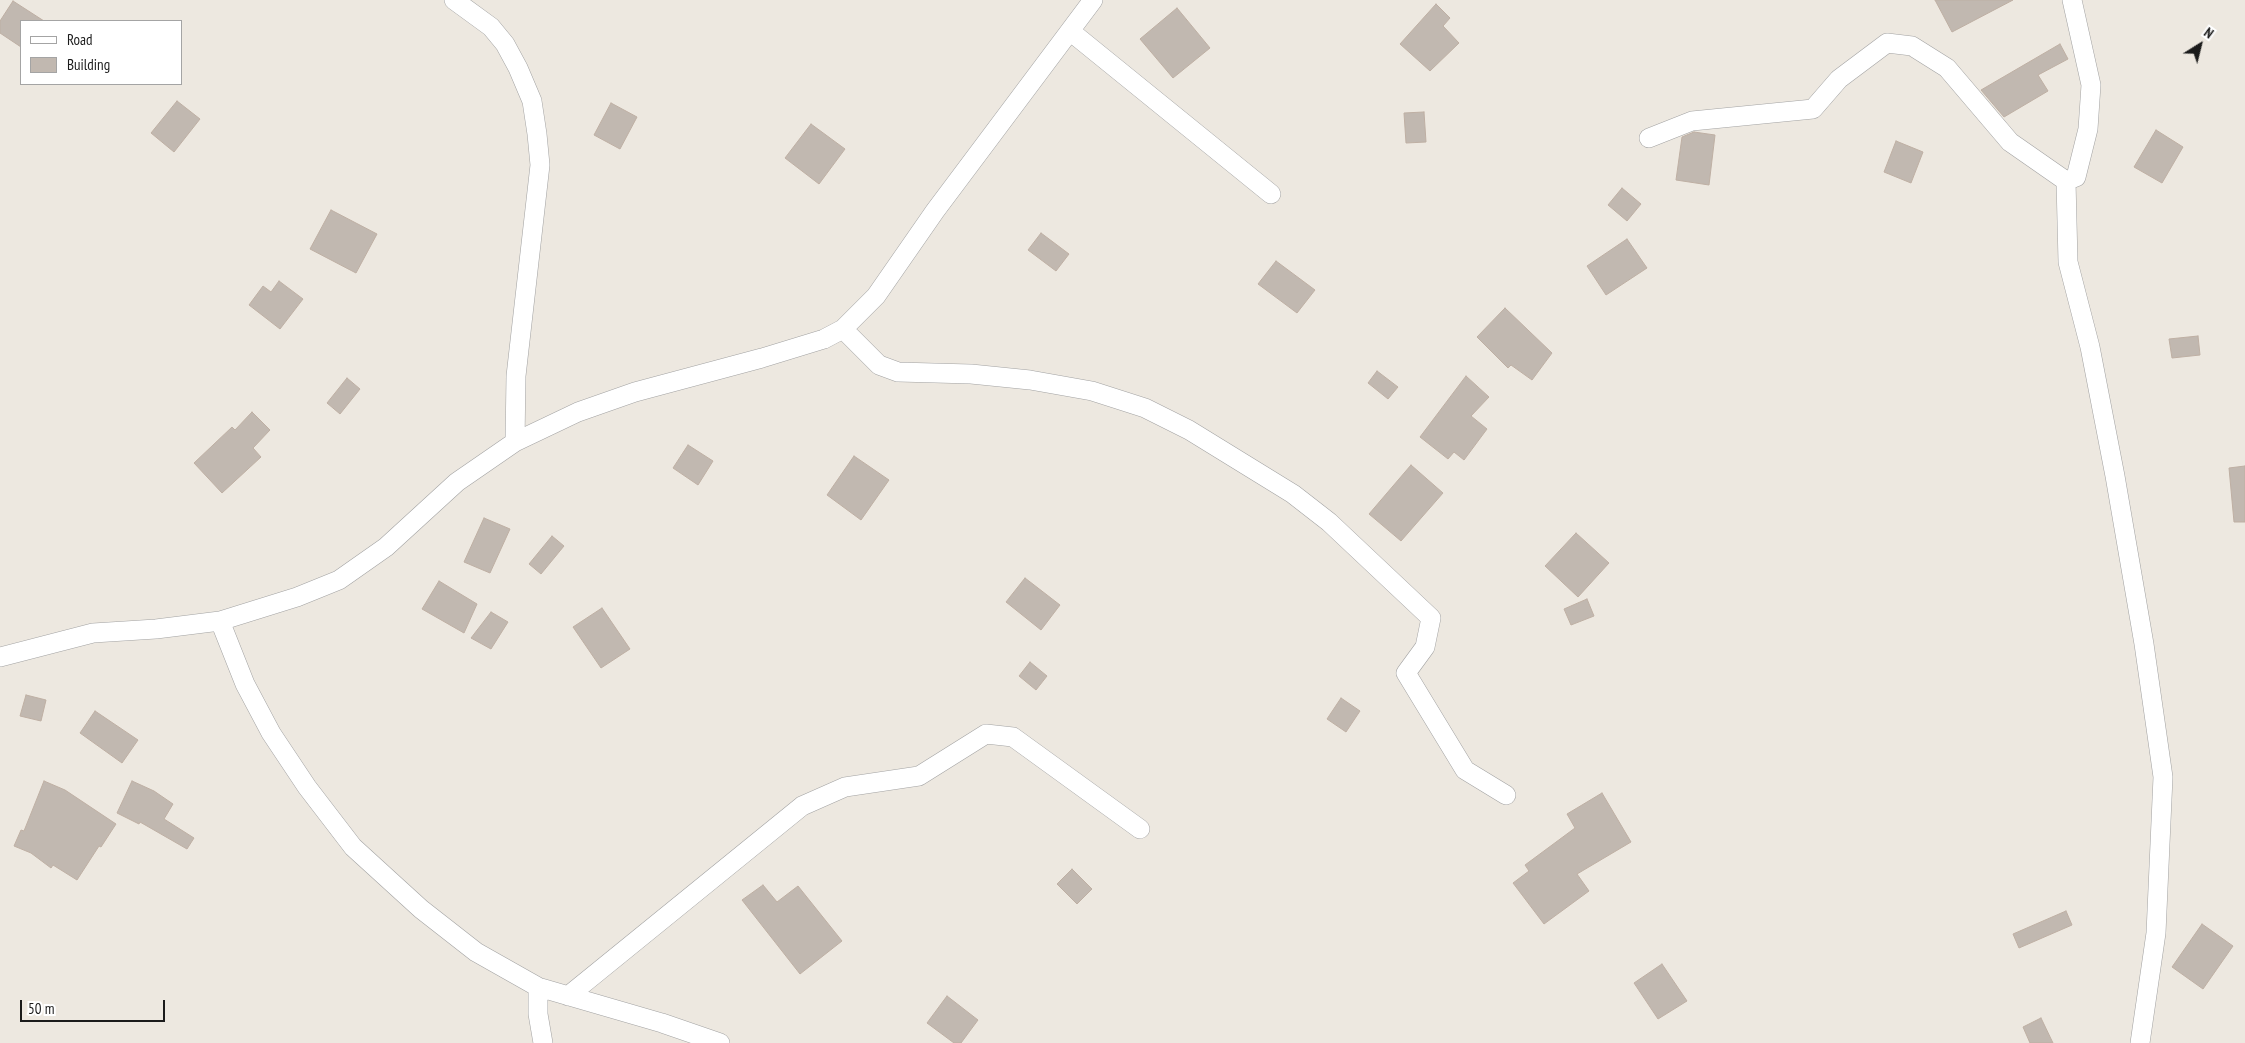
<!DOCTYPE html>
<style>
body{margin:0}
#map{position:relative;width:2245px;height:1043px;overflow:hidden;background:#ede8e0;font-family:"PT Sans Narrow",sans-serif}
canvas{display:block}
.legend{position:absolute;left:20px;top:20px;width:162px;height:65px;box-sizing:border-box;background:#fff;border:1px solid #a4a4a4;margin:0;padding:6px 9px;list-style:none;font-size:15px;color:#1b1b1b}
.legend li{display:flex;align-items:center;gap:10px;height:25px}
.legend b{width:25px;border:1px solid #a4a4a4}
.north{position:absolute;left:2175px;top:20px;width:50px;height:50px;-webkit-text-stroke:4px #fff;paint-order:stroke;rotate:36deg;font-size:14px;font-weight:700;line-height:20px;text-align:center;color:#1b1b1b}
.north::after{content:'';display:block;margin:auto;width:18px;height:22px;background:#1b1b1b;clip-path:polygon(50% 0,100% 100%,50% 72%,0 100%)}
.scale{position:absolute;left:20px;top:1000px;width:145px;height:22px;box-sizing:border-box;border:2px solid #1b1b1b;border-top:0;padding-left:6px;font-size:15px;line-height:18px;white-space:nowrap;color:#1b1b1b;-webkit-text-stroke:4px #fff;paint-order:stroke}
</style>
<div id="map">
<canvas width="2245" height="1043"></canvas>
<ul class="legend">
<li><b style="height:6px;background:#fff"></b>Road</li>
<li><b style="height:14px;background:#c1b8b0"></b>Building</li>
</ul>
<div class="north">N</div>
<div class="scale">50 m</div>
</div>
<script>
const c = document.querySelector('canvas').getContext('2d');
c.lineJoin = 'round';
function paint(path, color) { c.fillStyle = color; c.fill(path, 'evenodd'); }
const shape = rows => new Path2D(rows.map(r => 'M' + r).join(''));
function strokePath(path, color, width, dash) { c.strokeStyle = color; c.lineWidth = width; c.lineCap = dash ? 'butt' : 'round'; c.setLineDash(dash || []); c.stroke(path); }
const building = shape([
 [1935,0,2013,0,1952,32,1935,0],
 [13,1,44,21,21,21,21,47,0,33,0,21,13,1],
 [1436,4,1450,18,1443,26,1459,43,1430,71,1400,44,1436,4],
 [1177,8,1210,48,1173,78,1140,39,1177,8],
 [2060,44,2068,59,2038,75,2048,91,2004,117,1981,90,2060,44],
 [177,101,200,119,174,152,151,133,177,101],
 [611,103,637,117,620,149,594,135,611,103],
 [1424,112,1426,142,1406,143,1404,113,1424,112],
 [811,124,845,149,819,184,785,158,811,124],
 [2156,130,2183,147,2162,183,2134,167,2156,130],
 [1694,132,1715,135,1709,185,1676,180,1682,137,1694,132],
 [1896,141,1923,152,1911,183,1884,172,1896,141],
 [1622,188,1641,204,1627,221,1608,205,1622,188],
 [331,210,377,234,356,273,310,249,331,210],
 [1041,233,1069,254,1056,271,1028,250,1041,233],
 [1627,239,1647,268,1606,295,1587,266,1627,239],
 [1276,261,1315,290,1297,313,1258,284,1276,261],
 [279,281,303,299,280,329,249,305,263,286,271,292,279,281],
 [1505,308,1552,353,1532,380,1511,365,1508,368,1477,337,1505,308],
 [2198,336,2200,355,2172,358,2169,339,2198,336],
 [1377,371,1398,387,1388,399,1368,383,1377,371],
 [1466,376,1489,397,1471,416,1487,429,1464,460,1454,452,1448,459,1420,437,1466,376],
 [347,378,360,389,340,414,327,403,347,378],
 [252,412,270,430,253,448,261,457,222,493,194,463,232,427,235,430,252,412],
 [688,445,713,461,698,485,673,468,688,445],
 [854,456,889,480,861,520,827,495,854,456],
 [1411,465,1443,493,1401,541,1369,514,1411,465],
 [2245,466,2245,522,2234,522,2229,468,2245,466],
 [484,518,510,529,490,573,464,562,484,518],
 [1576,533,1609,563,1578,597,1545,566,1576,533],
 [552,536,564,546,541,574,529,564,552,536],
 [1025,578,1060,605,1041,630,1006,602,1025,578],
 [439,581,477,604,464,633,422,609,439,581],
 [1587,599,1594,616,1571,625,1564,609,1587,599],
 [602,608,630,649,601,668,573,627,602,608],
 [491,612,508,622,491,649,471,638,491,612],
 [1030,662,1047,676,1036,690,1019,676,1030,662],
 [26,695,46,700,41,721,20,716,26,695],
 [1341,698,1360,711,1346,732,1327,719,1341,698],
 [95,711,138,740,122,763,80,733,95,711],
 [44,781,65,790,116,824,101,847,99,846,77,880,53,865,51,868,31,853,14,846,21,830,24,831,44,781],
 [132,781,154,791,173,804,164,819,194,838,187,849,140,822,139,824,117,813,132,781],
 [1602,793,1631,842,1577,874,1589,891,1544,924,1513,883,1529,871,1525,865,1575,828,1567,814,1602,793],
 [1072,869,1092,889,1077,904,1057,884,1072,869],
 [763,885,777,902,798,886,842,941,800,974,742,900,763,885],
 [2066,911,2072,925,2019,948,2013,934,2066,911],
 [2202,924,2233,946,2203,989,2172,967,2202,924],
 [1662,964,1687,1001,1658,1019,1634,983,1662,964],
 [947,996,978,1020,961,1043,954,1043,927,1023,947,996],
 [2041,1018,2053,1043,2030,1043,2023,1027,2041,1018]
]);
paint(building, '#c1b8b0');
strokePath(building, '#beafa3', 1);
const minor = shape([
 [454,0,491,27,505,44,518,68,532,101,537,134,540,165,516,376,515,442],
 [2072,0,2091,85,2088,129,2076,177,2066,181,2068,262,2090,347,2115,476,2144,644,2163,777,2156,933,2140,1043],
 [1070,31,1271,194],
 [1649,138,1692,121,1813,109,1839,79,1887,43,1912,46,1947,68,2010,142,2066,181],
 [843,329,879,365,898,372,971,374,1030,380,1092,391,1145,408,1189,430,1293,494,1329,522,1431,618,1425,647,1406,673,1465,770,1506,795],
 [220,621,245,684,271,733,307,787,353,847,421,909,476,952,538,987,662,1023,720,1043],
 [0,657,93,633,156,629,220,621,297,597,339,580,386,547,457,482,515,442,578,412,635,392,762,358,824,339,843,329,876,296,935,211,1093,0],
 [538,987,538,1014,543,1043],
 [568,996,802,806,845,787,919,776,986,734,1013,737,1140,829]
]);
strokePath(minor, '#a2a2a2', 20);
strokePath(minor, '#fff', 19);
</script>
